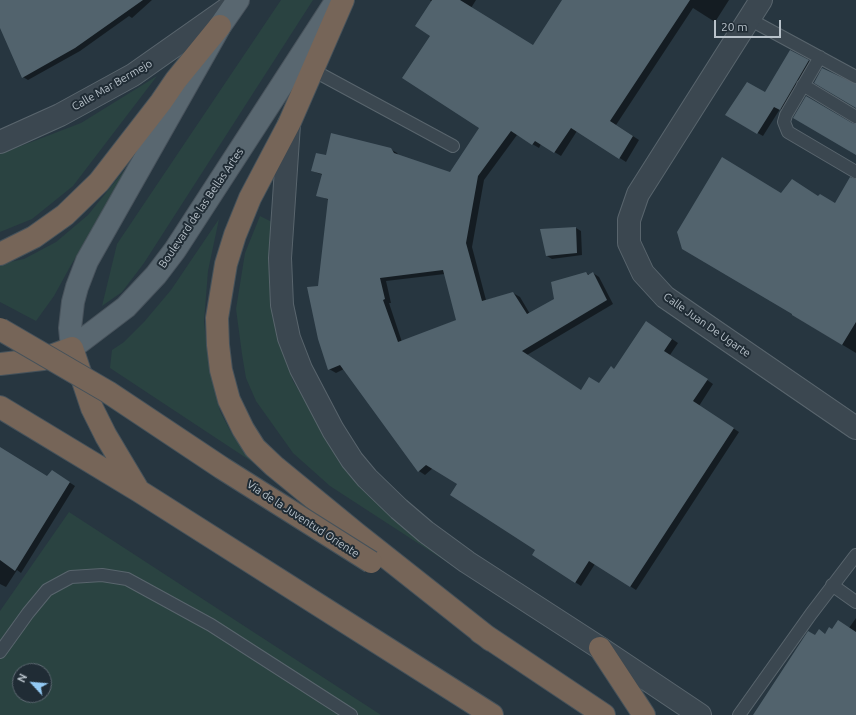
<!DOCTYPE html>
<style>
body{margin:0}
#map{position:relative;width:856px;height:715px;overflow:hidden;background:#273640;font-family:Ubuntu,sans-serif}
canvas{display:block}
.north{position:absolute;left:12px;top:663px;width:40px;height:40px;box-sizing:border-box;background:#202c35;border:1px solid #5d6871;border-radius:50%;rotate:296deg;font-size:11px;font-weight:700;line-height:16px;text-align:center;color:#b8c2ca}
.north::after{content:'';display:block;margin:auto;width:14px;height:18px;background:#93caf4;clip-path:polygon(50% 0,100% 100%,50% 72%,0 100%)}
.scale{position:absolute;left:714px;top:20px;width:67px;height:18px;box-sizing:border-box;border:2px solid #b8c2ca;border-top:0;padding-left:5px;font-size:12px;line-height:14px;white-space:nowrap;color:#b8c2ca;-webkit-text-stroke:3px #202c35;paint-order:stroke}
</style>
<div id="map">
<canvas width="856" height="715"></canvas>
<div class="north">N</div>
<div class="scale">20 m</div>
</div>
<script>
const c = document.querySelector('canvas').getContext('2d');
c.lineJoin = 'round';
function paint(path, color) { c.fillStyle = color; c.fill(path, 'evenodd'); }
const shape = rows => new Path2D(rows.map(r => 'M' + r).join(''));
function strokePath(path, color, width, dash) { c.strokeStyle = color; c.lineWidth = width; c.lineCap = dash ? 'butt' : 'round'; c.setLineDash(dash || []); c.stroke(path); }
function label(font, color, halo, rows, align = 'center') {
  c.font = font + ' Ubuntu,sans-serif'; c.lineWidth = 4; c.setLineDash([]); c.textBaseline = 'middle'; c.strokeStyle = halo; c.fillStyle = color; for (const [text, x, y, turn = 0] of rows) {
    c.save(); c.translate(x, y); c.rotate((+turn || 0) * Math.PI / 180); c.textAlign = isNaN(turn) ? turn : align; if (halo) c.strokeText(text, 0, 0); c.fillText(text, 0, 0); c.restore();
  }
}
paint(shape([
 [281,0,313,0,144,263,122,292,102,306,117,244],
 [157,76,73,186,32,219,0,232,0,154,81,123],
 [144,146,71,265,54,296,36,321,0,302,0,264,24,259,56,242,88,215],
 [260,216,274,223,270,264,273,318,293,381,334,447,553,631,330,486,293,453,256,401,246,378,242,354,236,309,245,253],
 [219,219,208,271,204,322,209,364,220,411,233,436,275,477,110,368,112,350,124,342,144,322,171,290],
 [69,512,381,715,0,715,0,611],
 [20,671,44,671,44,695,20,695]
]), '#2a4341');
paint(shape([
 [0,0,152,0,132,18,129,16,80,51,28,80,23,77,0,26],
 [430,0,476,0,471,8,533,46,563,0,729,0,715,22,693,8,616,125,639,140,626,162,577,131,561,156,541,144,539,148,517,135,484,180,472,247,486,300,513,293,520,297,530,314,555,300,586,273,590,275,593,273,599,277,613,304,527,355,582,391,600,384,615,370,647,322,678,343,670,355,713,384,699,406,739,432,636,590,595,564,581,586,575,582,458,484,433,468,425,475,419,471,344,369,336,373,329,369,319,287,329,200,317,195,323,175,312,171,326,156,390,149,397,153,399,156,450,174,480,127,431,36,432,2],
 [445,274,457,320,402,342,389,303,391,303,386,281],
 [791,51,814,64,786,113,780,109,763,136,726,115,765,94],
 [856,180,856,353,793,315,781,194,819,197,836,204],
 [576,228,581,231,582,255,552,259,547,256],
 [0,448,48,478,57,474,75,486,21,573,17,570,6,587,0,584],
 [856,618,856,715,756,715,815,636,825,634,833,630,849,628]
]), '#0007');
paint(shape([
 [0,0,143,0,75,48,22,78,0,28],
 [432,0,460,0,533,45,562,0,690,0,610,121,633,136,619,159,571,128,554,153,535,141,532,145,511,131,478,176,466,243,482,301,513,292,527,314,554,299,551,282,586,272,588,275,593,272,607,300,522,351,581,390,589,377,599,383,611,366,614,369,646,321,672,339,664,351,708,379,693,401,734,428,630,587,589,561,575,583,532,555,535,550,450,495,457,484,426,465,418,472,340,365,328,370,318,339,307,287,318,286,328,199,316,196,322,174,311,171,316,153,326,155,331,133,391,148,394,153,450,172,479,128,402,78,430,36,415,26],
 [443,270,456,320,398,342,383,300,385,299,380,278],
 [790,50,809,60,780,110,774,107,757,134,725,115,747,82,765,92],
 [822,68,856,84,856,108,814,83],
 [806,96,852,123,856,124,856,155,793,118],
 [722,157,781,193,792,179,818,196,820,194,835,203,850,177,856,179,856,322,842,345,792,315,792,314,682,249,677,232],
 [576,227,577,253,546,256,540,229],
 [0,447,47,476,52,470,70,482,15,571,0,560],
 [838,620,856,632,856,715,753,715,808,631,815,635,819,629,825,634,829,627,832,629]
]), '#52636d');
const lane = shape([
 [749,19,856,77],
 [820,57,786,115,784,122,788,132,856,172],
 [309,68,453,146],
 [803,85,856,117],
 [832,585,856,602],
 [0,652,28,613,47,590,71,577,102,575,127,579,211,625,351,715],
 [739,715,811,614,856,555]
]);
const street = shape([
 [761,0,638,194,629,220,629,243,643,273,665,297,856,428],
 [289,124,280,258,282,305,289,338,301,369,333,430,352,460,367,478,399,509,426,532,467,562,600,648,700,715],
 [0,142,60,115,133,75,234,4]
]);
const primary = shape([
 [238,0,220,26,87,261,77,287,73,302,70,328,72,348,126,307,156,275,175,250,335,3]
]);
const highway = shape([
 [343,0,289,124,250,198,235,235,226,264,217,318,218,345,221,370,229,400,243,429,255,448,274,466,357,534,491,640],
 [0,254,34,237,65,215,99,182,161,102,176,80,220,26],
 [0,364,43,359,72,348,92,408,106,436,137,488],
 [0,407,139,491,492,715],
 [480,632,604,715],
 [600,648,644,715]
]);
strokePath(lane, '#59656d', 14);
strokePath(street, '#59656d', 24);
strokePath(primary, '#48535c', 24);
strokePath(highway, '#46525a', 24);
strokePath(lane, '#3b4750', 12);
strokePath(street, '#3b4750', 22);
strokePath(primary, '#596770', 22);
strokePath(highway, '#766558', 22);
const highwayBridge = shape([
 [0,329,108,392,222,468,371,562]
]);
strokePath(highwayBridge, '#46525a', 24, []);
strokePath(highwayBridge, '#766558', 22);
label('11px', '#b8c2ca', '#202c35', [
 ["Calle Mar Bermejo",112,85,-30],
 ["Boulevard de las Bellas Artes",201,208,-56],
 ["Calle Juan De Ugarte",707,325,35],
 ["Via de la Juventud Oriente",303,519,33]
]);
</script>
